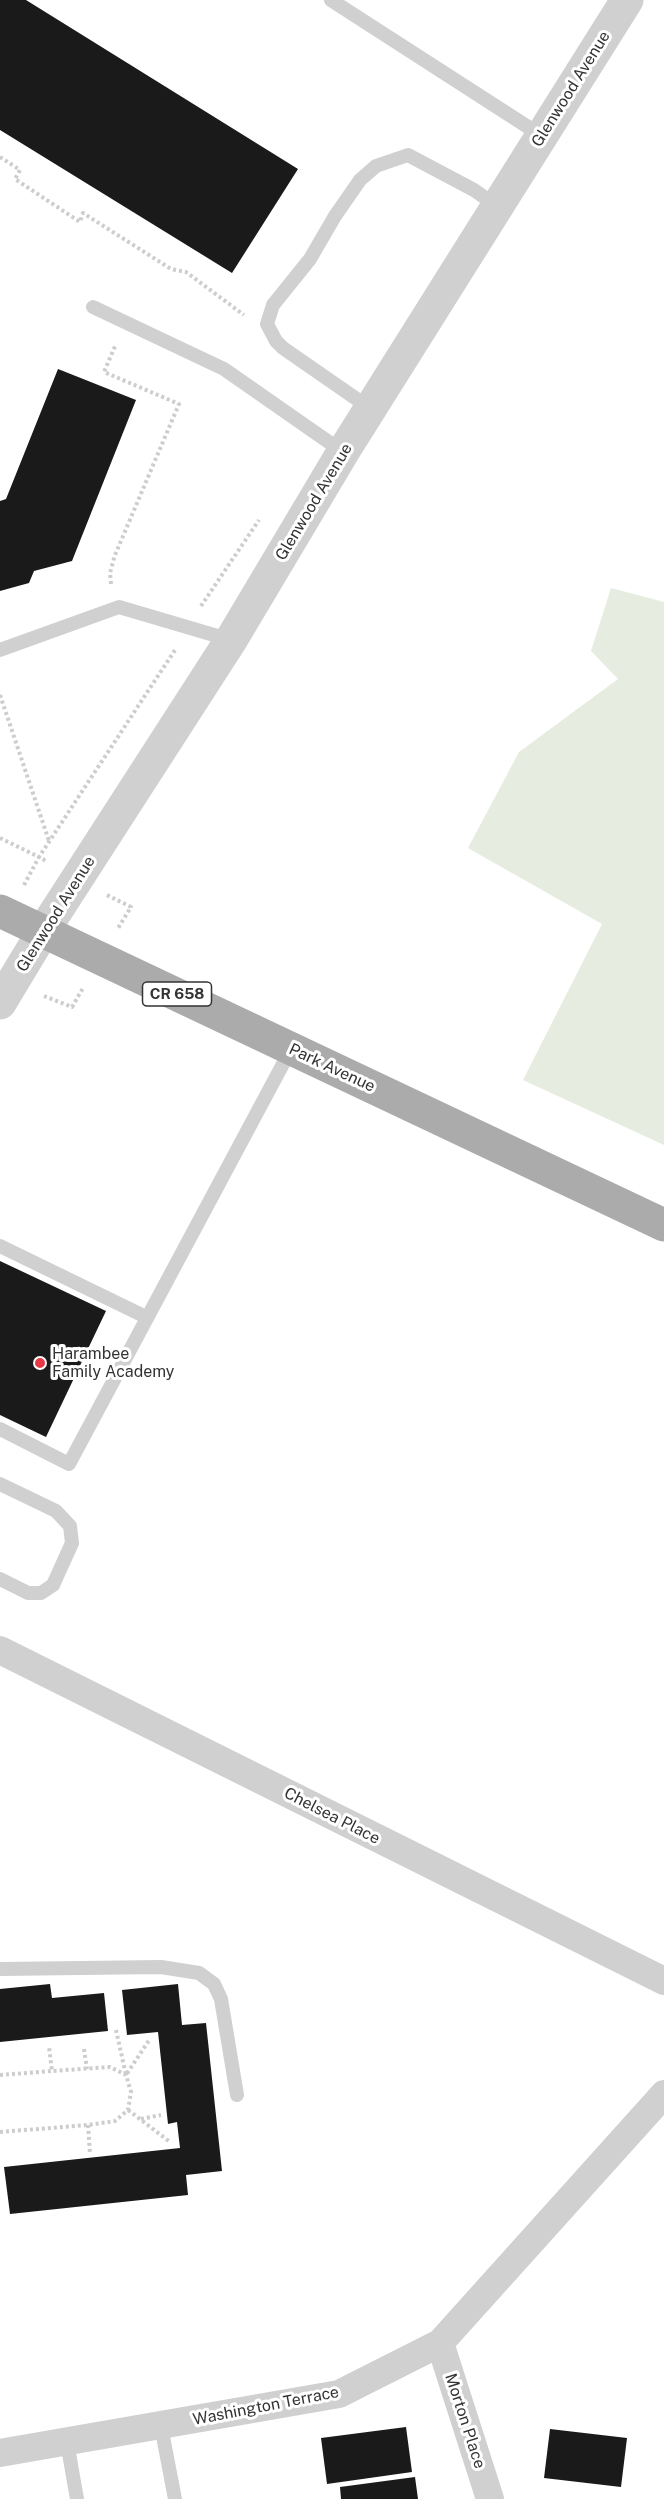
<!DOCTYPE html>
<style>
body{margin:0}
canvas{display:block;background:#fff}
</style>
<canvas width="664" height="2499"></canvas>
<script>
const c = document.querySelector('canvas').getContext('2d');
c.lineJoin = 'round';
function paint(path, color) { c.fillStyle = color; c.fill(path, 'evenodd'); }
const shape = rows => new Path2D(rows.map(r => 'M' + r).join(''));
function strokePath(path, color, width, dash) { c.strokeStyle = color; c.lineWidth = width; c.lineCap = dash ? 'butt' : 'round'; c.setLineDash(dash || []); c.stroke(path); }
function label(font, color, halo, rows, align = 'center') {
  c.font = font + ' "Public Sans",sans-serif'; c.lineWidth = 6; c.setLineDash([]); c.textBaseline = 'middle'; c.strokeStyle = halo; c.fillStyle = color; for (const [text, x, y, turn = 0] of rows) {
    c.save(); c.translate(x, y); c.rotate((+turn || 0) * Math.PI / 180); c.textAlign = isNaN(turn) ? turn : align; if (halo) c.strokeText(text, 0, 0); c.fillText(text, 0, 0); c.restore();
  }
}
paint(shape([
 [611,588,664,602,664,1145,523,1080,602,924,468,848,519,752,618,679,591,651]
]), '#e6ecdf');
paint(shape([
 [0,0,26,0,298,169,232,273,0,130],
 [58,369,136,400,72,561,34,571,29,583,0,591,0,501,6,499],
 [0,1261,106,1311,46,1437,0,1415],
 [50,1984,52,1998,104,1993,108,2031,0,2042,0,1989],
 [178,1984,182,2025,206,2023,222,2171,186,2175,188,2195,10,2214,4,2167,180,2148,177,2122,168,2124,158,2032,127,2035,122,1990],
 [406,2427,412,2472,327,2484,321,2438],
 [550,2429,627,2438,621,2487,544,2478],
 [415,2477,418,2499,341,2499,340,2487]
]), '#1a1a1a');
strokePath(shape([
 [0,157,20,170,15,179,80,222,83,213,171,269,186,272,244,315],
 [111,584,110,573,115,555,179,404,104,372,116,344],
 [201,606,259,520],
 [0,695,49,841],
 [0,838,39,857,175,650],
 [24,885,39,857,48,862],
 [107,895,131,907,117,930],
 [44,996,72,1007,83,988],
 [116,2030,126,2075,150,2039],
 [84,2049,87,2069],
 [0,2075,52,2071,49,2047],
 [128,2110,170,2142],
 [141,2119,161,2115],
 [88,2125,90,2154],
 [0,2132,88,2125,115,2121,128,2110,131,2092,126,2075,110,2067,52,2071]
]), '#cdcdcd', 4, [3, 3]);
strokePath(shape([
 [331,0,542,136],
 [93,307,224,369,343,452],
 [371,409,283,348,276,341,267,324,273,305,310,259,335,216,360,180,376,166,408,155,474,190,497,206],
 [0,650,119,607,231,640],
 [0,1246,146,1317],
 [0,1429,69,1464,291,1049],
 [0,1484,56,1511,70,1526,72,1543,53,1585,41,1593,28,1593,0,1579],
 [0,1969,161,1967,199,1973,214,1984,221,1999,237,2095],
 [161,2426,175,2499],
 [67,2442,77,2499]
]), '#d0d0d0', 14);
strokePath(shape([
 [0,1650,664,1981],
 [440,2343,490,2499],
 [0,2453,339,2394,440,2343,664,2094]
]), '#d0d0d0', 28);
strokePath(shape([
 [0,1003,44,930,231,640,343,452,627,0]
]), '#d0d0d0', 33);
strokePath(shape([
 [0,911,664,1225]
]), '#ababab', 33);
for (const [x, y, r, color] of [
 [40,1363,6,"#e63946"]
]) { const dot = new Path2D(); dot.arc(x, y, r, 0, 2 * Math.PI); c.fillStyle = color; c.fill(dot); strokePath(dot, '#fff', 2); }
for (const [x, y, w] of [
 [177,994,69]
]) { const box = new Path2D(); box.roundRect(x - w / 2, y - 12, w, 24, 4.5); c.fillStyle = '#fff'; c.fill(box); strokePath(box, '#333', 1.5); }
label('bold 15px', '#333', null, [
 ["CR 658",177,994]
]);
label('16px', '#333', '#fff', [
 ["Glenwood Avenue",571,89,-58],
 ["Glenwood Avenue",314,502,-59],
 ["Glenwood Avenue",56,914,-58],
 ["Park Avenue",332,1068,25],
 ["Chelsea Place",332,1816,27],
 ["Washington Terrace",266,2406,-11],
 ["Morton Place",465,2421,72]
]);
label('16px', '#333', '#fff', [
 ["Harambee",52,1354],
 ["Family Academy",52,1372]
], 'left');
</script>
